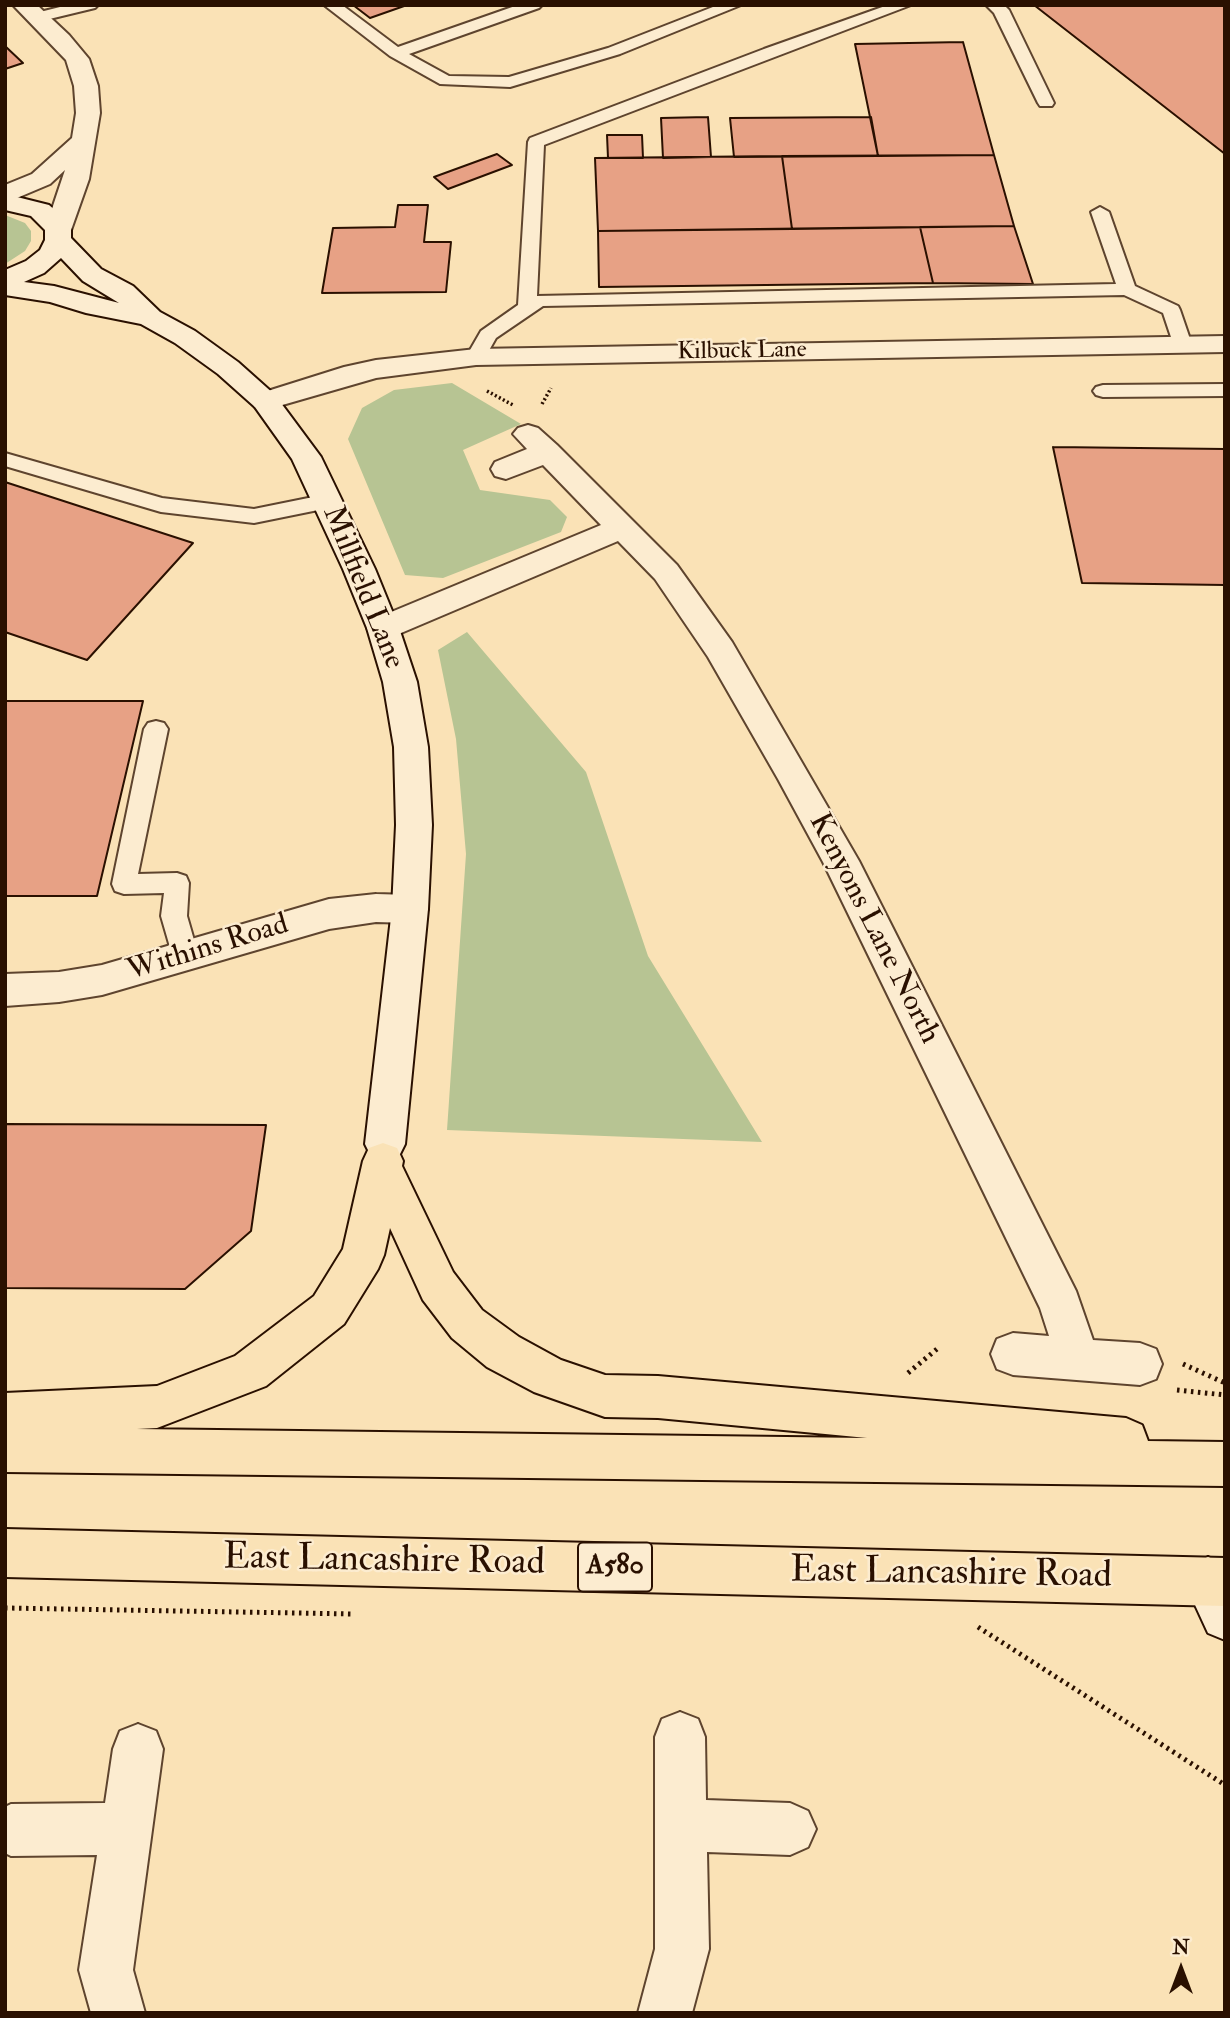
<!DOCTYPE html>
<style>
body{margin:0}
#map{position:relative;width:1230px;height:2018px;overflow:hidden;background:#fae2b6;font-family:"IM FELL Double Pica",serif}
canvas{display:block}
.frame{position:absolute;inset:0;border:7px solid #2a1000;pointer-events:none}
.north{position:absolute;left:1146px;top:1934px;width:70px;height:70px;-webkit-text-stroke:5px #fcecd0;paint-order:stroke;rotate:0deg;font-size:19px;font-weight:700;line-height:28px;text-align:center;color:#2a1000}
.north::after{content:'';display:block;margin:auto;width:24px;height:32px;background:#2a1000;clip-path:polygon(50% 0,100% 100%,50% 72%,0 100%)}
</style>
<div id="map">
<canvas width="1230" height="2018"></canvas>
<div class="frame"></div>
<div class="north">N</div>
</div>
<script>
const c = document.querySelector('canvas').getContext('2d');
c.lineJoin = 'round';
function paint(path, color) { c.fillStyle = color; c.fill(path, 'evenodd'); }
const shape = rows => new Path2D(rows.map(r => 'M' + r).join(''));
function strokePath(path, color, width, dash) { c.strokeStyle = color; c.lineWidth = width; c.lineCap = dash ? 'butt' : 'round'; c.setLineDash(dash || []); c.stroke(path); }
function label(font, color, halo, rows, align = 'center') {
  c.font = font + ' "IM FELL Double Pica",serif'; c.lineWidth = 5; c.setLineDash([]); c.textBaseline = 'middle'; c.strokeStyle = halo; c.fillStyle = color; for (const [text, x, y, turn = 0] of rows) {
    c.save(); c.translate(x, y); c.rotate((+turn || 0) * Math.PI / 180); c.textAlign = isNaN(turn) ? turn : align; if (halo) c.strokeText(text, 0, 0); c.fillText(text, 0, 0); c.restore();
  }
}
paint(shape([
 [5,215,25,223,31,231,31,241,25,251,5,264],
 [452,383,521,424,463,450,480,490,550,500,567,517,561,532,443,578,405,575,348,439,362,408,394,390],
 [467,632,586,772,648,956,762,1142,447,1130,466,854,456,739,438,650]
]), '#b7c493');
const building = shape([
 [353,5,407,5,370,18,353,5],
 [1034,5,1225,5,1225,154,1034,5],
 [963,42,994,155,878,156,855,44,963,42],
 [5,46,23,63,5,69,5,46],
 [708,117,711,157,663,158,661,118,708,117],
 [871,117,878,156,734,157,730,118,871,117],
 [607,135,642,135,643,158,608,158,607,135],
 [497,154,512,165,448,189,434,177,497,154],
 [994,155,1014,226,792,229,782,156,994,155],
 [782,156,792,229,598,231,595,158,782,156],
 [398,205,428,205,424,242,451,242,446,292,322,293,333,228,395,227,398,205],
 [1014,226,1033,284,933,283,920,227,1014,226],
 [920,227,933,283,599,287,598,231,920,227],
 [1053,447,1225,449,1225,585,1082,583,1053,447],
 [5,482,193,543,87,660,5,632,5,482],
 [5,701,143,701,97,896,5,896,5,701],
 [5,1124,266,1125,251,1231,185,1289,5,1288,5,1124]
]);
paint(building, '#e7a185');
strokePath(building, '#2a1000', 2);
const lane = shape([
 [68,5,98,5,95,8,37,22,29,17,32,14,68,5],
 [324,5,342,5,398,47,518,5,542,5,539,8,409,54,449,76,509,77,608,48,718,5,741,5,620,54,510,87,440,84,390,56,324,5],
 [888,5,911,5,544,145,537,296,1116,284,1091,212,1100,207,1109,212,1135,286,1178,306,1180,310,1192,345,1189,349,1175,349,1163,313,1124,295,543,306,496,338,483,361,469,361,466,357,481,331,518,305,528,142,530,138,764,49,888,5],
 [986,5,1004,5,1009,10,1054,103,1052,106,1040,106,1038,103,994,13,986,5],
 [1225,384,1225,396,1103,397,1096,395,1093,391,1096,387,1103,385,1225,384],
 [5,453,162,498,254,509,328,494,335,496,338,501,335,506,328,508,254,523,161,512,5,466,5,453],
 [156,721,164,723,168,729,138,874,177,873,186,876,189,883,187,916,198,954,194,961,185,964,176,961,172,954,161,916,164,893,124,894,115,891,112,884,144,729,148,723,156,721]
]);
const street = shape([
 [13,5,37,5,69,35,89,59,98,86,100,113,89,179,71,230,67,236,58,238,49,236,45,230,65,170,50,184,5,203,5,185,32,174,72,138,76,113,74,86,66,60,13,5],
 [1225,336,1225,352,476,365,376,378,265,410,255,407,251,401,255,395,344,367,376,360,476,349,1225,336],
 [528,425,538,428,557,445,677,565,732,642,859,861,1076,1291,1093,1340,1140,1343,1156,1349,1162,1364,1156,1379,1140,1385,1013,1375,997,1369,991,1354,997,1339,1013,1333,1049,1336,1040,1308,823,862,778,779,708,657,655,579,618,541,394,636,383,639,372,636,367,628,372,620,601,525,543,465,506,479,495,476,491,469,495,462,527,449,513,434,518,428,528,425],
 [376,894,410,895,423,899,428,909,423,919,410,923,376,922,329,929,102,995,59,1002,5,1006,5,974,59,972,102,965,329,899,376,894],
 [680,1712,698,1719,705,1737,706,1800,790,1803,808,1811,816,1829,808,1847,790,1855,707,1852,709,1949,692,2013,638,2013,655,1949,655,1737,662,1719,680,1712],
 [138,1724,156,1731,163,1749,133,1970,145,2013,91,2013,79,1970,97,1855,11,1856,5,1853,5,1807,11,1804,105,1803,113,1749,120,1731,138,1724]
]);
const secondary = shape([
 [5,194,49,205,65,219,71,230,71,238,101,269,133,286,160,312,195,331,238,362,275,395,321,457,375,569,399,628,417,682,428,747,432,825,428,909,405,1144,399,1156,385,1162,371,1156,365,1144,392,909,396,825,394,747,383,682,367,628,343,569,292,459,255,407,218,374,175,343,141,324,86,313,50,302,5,295,5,270,26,261,40,250,45,240,45,230,31,216,5,210,5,194],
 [61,258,83,281,119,303,54,286,24,282,44,273,61,258],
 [1208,1557,1225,1564,1225,1640,1208,1633,1184,1581,1191,1564,1208,1557]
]);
const highway = shape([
 [383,1143,397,1148,403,1161,402,1166,453,1272,482,1310,519,1337,561,1360,605,1375,658,1376,1126,1418,1142,1425,1148,1441,1225,1442,1225,1486,5,1472,5,1393,157,1386,235,1356,314,1296,343,1249,363,1161,369,1148,383,1143],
 [390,1228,423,1300,452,1338,487,1367,534,1392,605,1417,658,1418,867,1438,137,1429,157,1428,266,1386,344,1324,378,1269,384,1255,390,1228],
 [5,1529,1225,1558,1225,1606,5,1577,5,1529]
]);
strokePath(lane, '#5e442e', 4);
strokePath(street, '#5e442e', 4);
strokePath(secondary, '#2a1000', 4);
strokePath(highway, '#2a1000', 4);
strokePath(shape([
 [487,391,513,405],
 [542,404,551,388]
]), '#2a1000', 3.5, [2, 2.5]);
strokePath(shape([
 [1183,1364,1225,1383],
 [908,1373,937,1349],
 [1177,1390,1225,1395],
 [5,1608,354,1614],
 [978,1627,1225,1785]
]), '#2a1000', 5, [2.5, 4.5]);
paint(lane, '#fcecd0');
paint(street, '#fcecd0');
paint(secondary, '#fcecd0');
paint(highway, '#fae2b6');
label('24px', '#2a1000', '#fcecd0', [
 ["Kilbuck Lane",742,352,-1]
]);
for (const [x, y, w] of [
 [615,1567,74]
]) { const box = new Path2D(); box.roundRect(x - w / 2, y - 24.5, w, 49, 5); c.fillStyle = '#fcecd0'; c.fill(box); strokePath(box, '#2a1000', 2); }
label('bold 28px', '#2a1000', null, [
 ["A580",615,1567]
]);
label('30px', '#2a1000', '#fcecd0', [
 ["Millfield Lane",362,588,68],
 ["Kenyons Lane North",873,929,63],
 ["Withins Road",208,949,-17]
]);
label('37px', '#2a1000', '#fcecd0', [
 ["East Lancashire Road",384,1562,1],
 ["East Lancashire Road",951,1575,1]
]);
</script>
